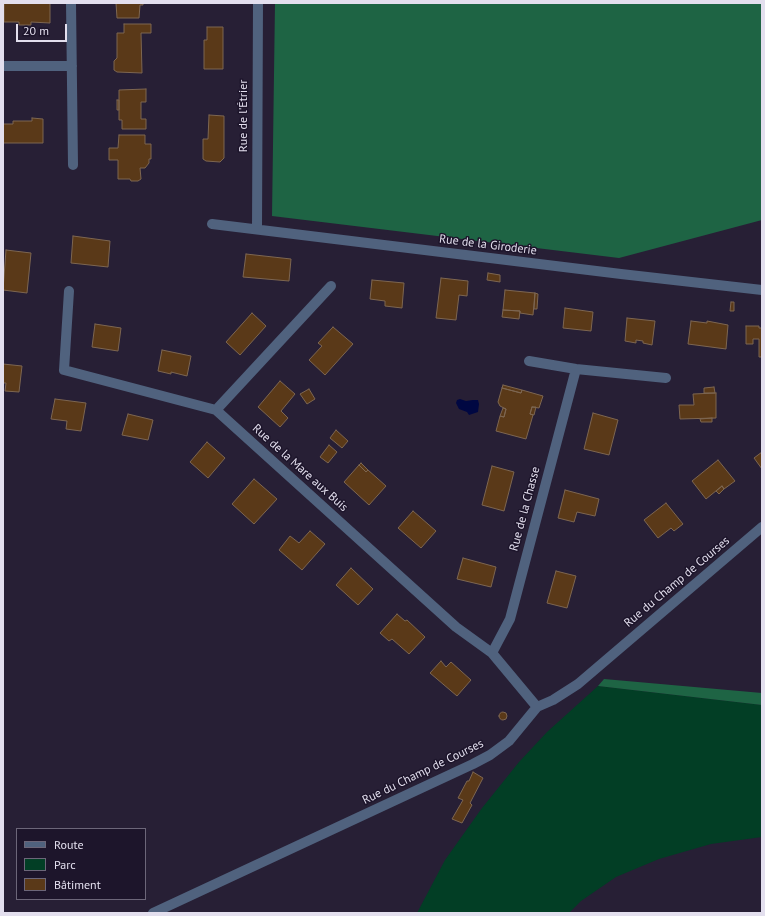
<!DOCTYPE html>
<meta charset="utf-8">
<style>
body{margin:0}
#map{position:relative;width:765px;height:916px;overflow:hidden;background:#271f35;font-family:"PT Sans",sans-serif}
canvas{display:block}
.frame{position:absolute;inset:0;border:4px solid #e3dfee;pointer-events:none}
.legend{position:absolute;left:16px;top:828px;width:130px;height:72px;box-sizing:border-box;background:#1d152b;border:1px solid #6c6679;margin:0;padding:5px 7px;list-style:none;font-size:12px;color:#e3dfee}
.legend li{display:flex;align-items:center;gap:8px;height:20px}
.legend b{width:20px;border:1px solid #6c6679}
.scale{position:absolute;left:16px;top:24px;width:51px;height:18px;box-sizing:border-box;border:2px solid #e3dfee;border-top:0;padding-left:5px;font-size:12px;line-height:14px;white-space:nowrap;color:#e3dfee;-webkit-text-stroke:3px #1d152b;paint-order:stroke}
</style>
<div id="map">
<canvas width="765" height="916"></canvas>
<div class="frame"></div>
<ul class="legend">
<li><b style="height:5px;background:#50627e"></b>Route</li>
<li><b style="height:11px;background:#023e25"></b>Parc</li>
<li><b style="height:11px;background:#5a3918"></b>Bâtiment</li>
</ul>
<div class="scale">20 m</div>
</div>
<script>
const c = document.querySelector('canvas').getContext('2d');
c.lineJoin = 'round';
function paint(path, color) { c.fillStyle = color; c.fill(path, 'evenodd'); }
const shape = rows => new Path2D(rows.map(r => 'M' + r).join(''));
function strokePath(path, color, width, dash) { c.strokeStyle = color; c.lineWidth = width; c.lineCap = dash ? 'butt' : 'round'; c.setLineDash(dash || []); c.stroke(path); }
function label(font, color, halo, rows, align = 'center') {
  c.font = font + ' "PT Sans",sans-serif'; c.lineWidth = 3; c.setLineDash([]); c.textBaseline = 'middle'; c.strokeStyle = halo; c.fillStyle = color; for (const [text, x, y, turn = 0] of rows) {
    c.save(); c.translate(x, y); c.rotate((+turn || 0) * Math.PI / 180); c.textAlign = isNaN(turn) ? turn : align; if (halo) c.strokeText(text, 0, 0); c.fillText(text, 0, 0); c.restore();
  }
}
paint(shape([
 [598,686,762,705,762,837,711,844,659,859,616,877,581,901,569,913,417,913,445,860,482,808,519,762,547,732]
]), '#023e25');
paint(shape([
 [275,3,762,3,762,220,619,258,272,216],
 [604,679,762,693,762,705,598,686]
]), '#1e6444');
paint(shape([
 [460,399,466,401,473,400,478,400,479,404,478,412,469,415,467,412,459,409,456,403,457,400]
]), '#000742');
const building = shape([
 [4,3,50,3,50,23,31,22,31,25,19,25,19,22,4,22,4,3],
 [116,3,145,3,143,3,143,5,140,5,139,18,117,18,116,3],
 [124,24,151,24,151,33,141,33,142,73,117,72,114,70,114,61,117,58,117,33,124,33,124,24],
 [207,27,223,27,223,69,204,69,204,40,207,40,207,27],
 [146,89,146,102,141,102,141,119,146,119,146,129,122,129,122,120,119,120,119,90,146,89],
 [117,100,119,100,119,110,117,110,117,100],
 [209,115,224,116,224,158,220,162,206,161,203,159,203,139,208,139,209,115],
 [32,118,43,119,43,143,3,143,3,124,13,124,13,121,32,121,32,118],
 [119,135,145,135,145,144,151,144,151,159,149,159,149,163,145,168,140,168,141,179,138,181,131,181,130,179,118,179,118,160,109,160,109,148,118,148,119,135],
 [73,236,110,241,108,267,71,263,73,236],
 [6,250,31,253,27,293,3,290,6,250],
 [246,254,291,259,289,281,243,277,246,254],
 [488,273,500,275,500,282,487,280,488,273],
 [441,278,468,281,467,296,459,295,456,320,436,318,441,278],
 [372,280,404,283,402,308,385,306,385,301,370,299,372,280],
 [505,290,535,293,533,315,520,313,520,311,503,310,505,290],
 [535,293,538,294,537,309,534,309,535,293],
 [731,302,734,302,734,311,730,311,731,302],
 [565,308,593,312,591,331,563,328,565,308],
 [503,310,520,311,519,319,502,317,503,310],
 [252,313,266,326,240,355,226,342,252,313],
 [627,318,655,321,652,345,643,343,643,341,636,340,636,343,625,341,627,318],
 [691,321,707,323,707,321,728,325,726,349,688,344,691,321],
 [95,324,121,328,118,351,92,347,95,324],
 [746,326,759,326,759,328,762,328,762,357,759,357,759,339,753,339,753,344,746,344,746,326],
 [333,327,353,344,325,375,309,360,322,346,318,343,333,327],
 [162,350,191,356,187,376,171,372,171,374,158,371,162,350],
 [3,364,22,366,19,392,5,391,6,383,3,383,3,364],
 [280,381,295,394,281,411,288,418,280,427,258,407,280,381],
 [503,385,522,390,521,393,502,388,503,385],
 [714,387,715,393,704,393,704,388,714,387],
 [502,388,521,393,522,390,543,396,539,408,532,407,530,414,533,415,526,439,496,431,500,416,504,417,506,409,500,406,498,402,502,388],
 [309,389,315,399,307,404,300,394,309,389],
 [716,393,716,418,680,419,679,405,694,405,693,394,716,393],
 [55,399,86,403,81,431,66,429,67,421,51,419,55,399],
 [532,407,536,407,534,415,530,414,532,407],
 [503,408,506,409,504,417,500,416,503,408],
 [593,413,618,420,609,455,584,449,593,413],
 [128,414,153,420,148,440,122,435,128,414],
 [712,418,712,422,701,422,700,419,712,418],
 [336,430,348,441,342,448,330,438,336,430],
 [207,442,225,458,208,478,190,462,207,442],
 [329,445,337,452,328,463,320,457,329,445],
 [762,452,762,469,754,458,762,452],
 [718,460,735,481,724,489,722,486,706,499,692,481,718,460],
 [361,463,368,470,366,472,359,465,361,463],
 [359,465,366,472,368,470,386,486,369,505,344,482,359,465],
 [492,466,514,472,504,511,482,505,492,466],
 [254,479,277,499,254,524,232,504,254,479],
 [722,486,724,489,719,494,716,491,722,486],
 [565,490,599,499,595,516,577,512,574,522,558,518,565,490],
 [666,503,683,524,674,531,671,528,658,538,644,520,666,503],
 [413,511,436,531,421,548,398,528,413,511],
 [310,531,325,544,302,570,279,550,290,536,299,543,310,531],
 [463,558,496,567,491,587,457,579,463,558],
 [351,568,373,589,358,605,336,585,351,568],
 [556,571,576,576,567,608,547,603,556,571],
 [397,614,405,621,407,620,425,637,409,654,392,639,389,641,380,633,397,614],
 [441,661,446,667,451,662,471,680,457,696,430,673,441,661],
 '499 716a4 4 0 1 1 8 0a4 4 0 1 1-8 0Z',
 [473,772,483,778,470,803,472,805,462,823,452,819,463,800,458,798,467,781,469,781,473,772]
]);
paint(building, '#5a3918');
strokePath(building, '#7d6651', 1);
strokePath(shape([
 [71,3,73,165],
 [3,66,72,66],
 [212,224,621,274,762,290],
 [257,228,258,3],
 [69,291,64,370,216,410,456,627,492,653,537,707],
 [529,361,576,369,666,378],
 [216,410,331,286],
 [492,653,510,619,576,369],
 [153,913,473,764,490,755,509,741,537,707,553,700,578,684,762,527]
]), '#50627e', 10);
label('12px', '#e3dfee', '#1d152b', [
 ["Rue de l'Étrier",244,116,-90],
 ["Rue de la Giroderie",488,245,7],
 ["Rue de la Mare aux Buis",300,468,42],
 ["Rue de la Chasse",525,509,-75],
 ["Rue du Champ de Courses",677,582,-40],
 ["Rue du Champ de Courses",423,772,-26]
]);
</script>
